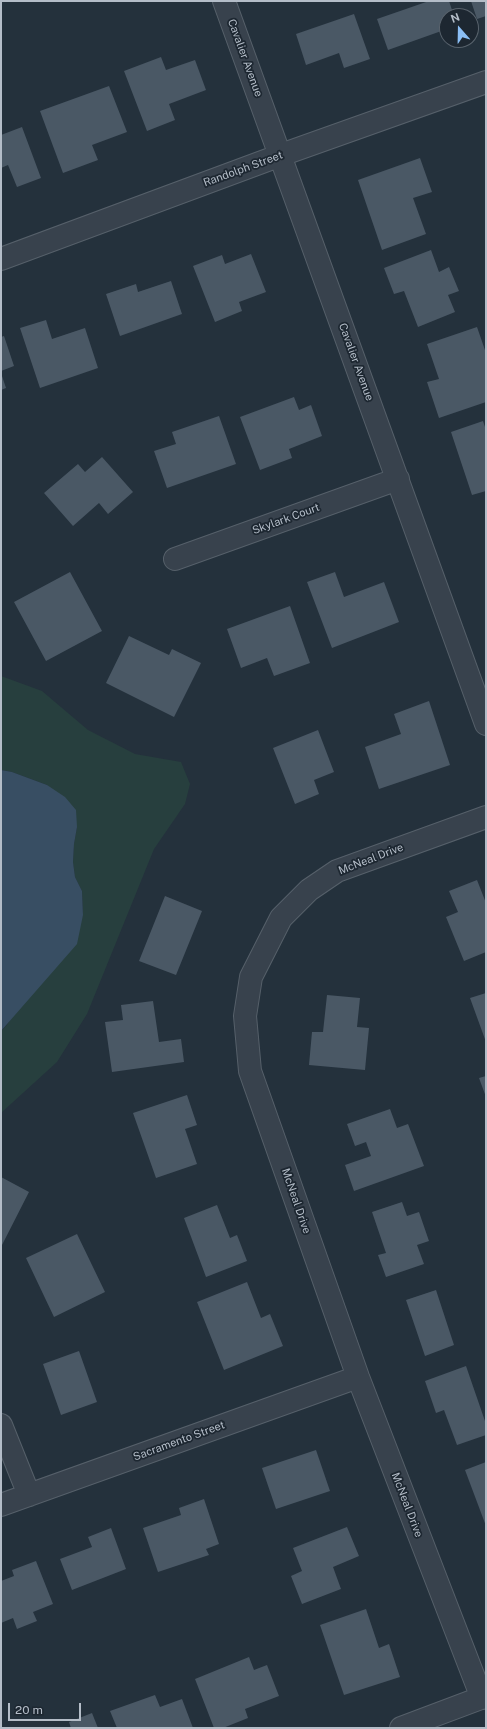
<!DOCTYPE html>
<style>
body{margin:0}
#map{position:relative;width:487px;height:1729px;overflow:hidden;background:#24313c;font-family:"Public Sans",sans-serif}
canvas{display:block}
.frame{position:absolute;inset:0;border:2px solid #b4bdc8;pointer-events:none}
.north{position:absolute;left:439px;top:8px;width:40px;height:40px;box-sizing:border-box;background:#1d2731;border:1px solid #59636d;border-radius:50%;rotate:340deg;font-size:11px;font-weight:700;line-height:16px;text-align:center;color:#b4bdc8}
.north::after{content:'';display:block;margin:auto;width:14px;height:18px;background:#8bbef5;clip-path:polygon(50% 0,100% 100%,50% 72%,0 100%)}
.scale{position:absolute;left:8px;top:1703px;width:73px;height:18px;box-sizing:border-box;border:2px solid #b4bdc8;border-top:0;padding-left:5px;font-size:12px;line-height:14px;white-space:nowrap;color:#b4bdc8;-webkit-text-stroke:3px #1d2731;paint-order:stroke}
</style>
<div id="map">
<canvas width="487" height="1729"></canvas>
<div class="frame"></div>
<div class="north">N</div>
<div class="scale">20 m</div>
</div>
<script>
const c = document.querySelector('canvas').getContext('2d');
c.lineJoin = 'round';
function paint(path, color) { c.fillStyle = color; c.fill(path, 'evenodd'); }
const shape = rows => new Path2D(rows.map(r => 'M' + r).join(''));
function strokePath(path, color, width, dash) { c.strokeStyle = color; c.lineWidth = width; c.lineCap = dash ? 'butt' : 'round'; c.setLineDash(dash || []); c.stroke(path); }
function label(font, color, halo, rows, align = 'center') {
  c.font = font + ' "Public Sans",sans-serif'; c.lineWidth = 3.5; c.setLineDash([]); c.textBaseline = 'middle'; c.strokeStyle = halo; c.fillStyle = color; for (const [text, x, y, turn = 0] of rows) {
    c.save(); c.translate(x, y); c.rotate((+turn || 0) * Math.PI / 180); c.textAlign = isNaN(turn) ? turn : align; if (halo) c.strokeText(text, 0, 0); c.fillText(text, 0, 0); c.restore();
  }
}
paint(shape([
 [1,676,42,691,88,730,135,754,181,762,190,784,185,804,154,849,87,1014,57,1062,1,1113,1,1031,6,1026,83,915,82,891,75,877,73,862,74,844,77,827,47,785,12,772,1,770]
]), '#273f3e');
paint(shape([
 [1,770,12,772,47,785,65,797,76,810,77,827,74,844,73,862,75,877,82,891,83,915,77,944,1,1031]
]), '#384e63');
paint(shape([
 [429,1,449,1,454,16,447,16,447,29,388,50,377,19],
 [471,1,486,1,486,16,477,19],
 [354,14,370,59,344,68,339,53,306,65,296,34],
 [161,57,166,70,195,60,206,90,169,104,175,120,147,131,124,71],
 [109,86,127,132,92,145,98,160,63,173,40,111],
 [22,127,41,178,17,187,8,165,1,168,1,135],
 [420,158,432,192,413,198,426,234,382,250,358,180],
 [431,250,439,272,449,267,459,291,448,295,455,312,418,327,404,291,394,294,384,268],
 [251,254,266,292,239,302,242,311,215,322,193,266,222,255,225,264],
 [171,281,182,314,120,336,106,294,136,284,138,292],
 [46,320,52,339,85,328,98,368,40,388,20,328],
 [477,327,486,353,486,402,439,418,427,382,439,379,427,344],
 [4,336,14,366,1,371,1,337],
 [1,373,6,388,1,390],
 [294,397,299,410,311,405,322,436,289,449,292,458,260,470,240,417],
 [219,416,236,464,167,488,154,451,176,444,172,432],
 [483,421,486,430,486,491,472,495,451,432],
 [102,457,133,492,108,514,99,503,73,526,44,493,78,464,85,472],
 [70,572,102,631,46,661,14,602],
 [335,572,344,597,384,582,399,622,332,648,307,582],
 [290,606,310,663,274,676,267,658,241,668,227,629],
 [129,636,169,655,172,649,201,663,174,717,106,683],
 [429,701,450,765,379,789,365,747,401,734,394,714],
 [318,730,334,772,314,780,319,794,295,804,273,748],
 [477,880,486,903,486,952,464,961,446,917,458,912,449,891],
 [165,896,202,911,176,975,139,961],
 [486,993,486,1042,470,998],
 [327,995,360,998,357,1027,369,1028,365,1070,309,1065,312,1032,323,1032],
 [153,1001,159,1042,181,1039,184,1062,112,1072,105,1022,123,1020,121,1005],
 [486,1076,486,1097,479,1078],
 [187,1095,197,1125,185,1129,197,1164,156,1178,133,1113],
 [390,1109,397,1128,408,1124,424,1166,354,1191,345,1165,371,1156,366,1142,355,1146,347,1124],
 [1,1177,29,1192,2,1245,1,1245],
 [402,1202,407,1216,419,1212,429,1241,417,1245,424,1264,386,1277,378,1255,386,1253,372,1212],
 [217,1205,230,1238,237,1235,247,1261,206,1277,184,1218],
 [77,1234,105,1292,54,1317,26,1258],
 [247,1282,261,1318,270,1314,283,1346,224,1370,197,1302],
 [436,1290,454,1345,425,1356,406,1300],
 [79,1351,97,1402,61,1415,43,1364],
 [466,1366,486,1424,486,1435,457,1445,444,1410,436,1413,425,1381],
 [316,1450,330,1491,276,1509,262,1468],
 [486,1462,486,1526,465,1470],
 [204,1499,219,1544,206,1549,209,1555,158,1572,143,1528,181,1515,179,1508],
 [347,1527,359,1556,333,1567,341,1589,302,1604,291,1576,302,1571,293,1548],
 [111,1528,126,1569,72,1590,60,1559,92,1547,88,1537],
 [36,1561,53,1604,33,1612,37,1621,17,1629,13,1618,1,1623,1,1581,14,1576,12,1570],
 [366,1609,379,1648,389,1644,400,1677,344,1695,320,1625],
 [249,1657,254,1670,267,1665,279,1696,245,1709,248,1718,223,1728,214,1728,195,1679],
 [155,1695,160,1707,182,1699,193,1728,117,1728,110,1711],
 [92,1713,98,1728,71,1728,69,1722]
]), '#4a5865');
const minor = shape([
 [224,1,486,724],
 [1,259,281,155,486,82],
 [175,559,398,479],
 [1,1425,29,1495],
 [1,1505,358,1377],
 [482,1698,358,1377,250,1071,245,1016,251,977,281,918,309,890,337,871,486,817],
 [401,1728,486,1696]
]);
strokePath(minor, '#56606a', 24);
strokePath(minor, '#38424d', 22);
label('11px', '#b4bdc8', '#1d2731', [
 ["Cavalier Avenue",245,58,70],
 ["Randolph Street",243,169,-20],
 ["Cavalier Avenue",356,362,70],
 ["Skylark Court",286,519,-20],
 ["McNeal Drive",371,859,-21],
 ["McNeal Drive",296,1201,71],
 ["Sacramento Street",179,1441,-20],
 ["McNeal Drive",407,1505,69]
]);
</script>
